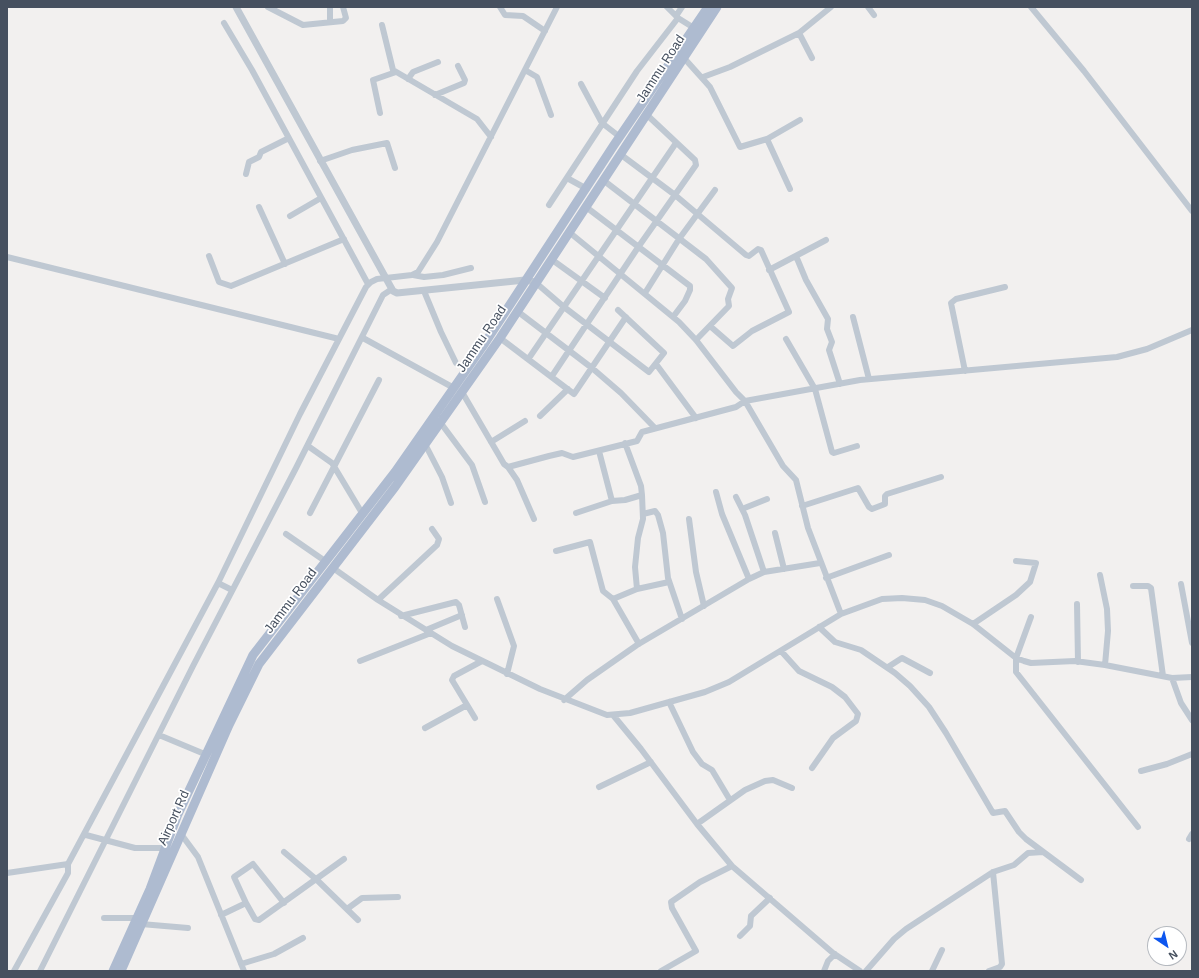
<!DOCTYPE html>
<style>
body{margin:0}
#map{position:relative;width:1199px;height:978px;overflow:hidden;background:#f2f0ef;font-family:Helvetica,sans-serif}
canvas{display:block}
.frame{position:absolute;inset:0;border:8px solid #46505f;pointer-events:none}
.north{position:absolute;left:1147px;top:926px;width:40px;height:40px;box-sizing:border-box;background:#fff;border:1px solid #b5b9bf;border-radius:50%;rotate:145deg;font-size:11px;font-weight:700;line-height:16px;text-align:center;color:#46505f}
.north::after{content:'';display:block;margin:auto;width:14px;height:18px;background:#0d56ef;clip-path:polygon(50% 0,100% 100%,50% 72%,0 100%)}
</style>
<div id="map">
<canvas width="1199" height="978"></canvas>
<div class="frame"></div>
<div class="north">N</div>
</div>
<script>
const c = document.querySelector('canvas').getContext('2d');
c.lineJoin = 'round';
const shape = rows => new Path2D(rows.map(r => 'M' + r).join(''));
function strokePath(path, color, width, dash) { c.strokeStyle = color; c.lineWidth = width; c.lineCap = dash ? 'butt' : 'round'; c.setLineDash(dash || []); c.stroke(path); }
function label(font, color, halo, rows, align = 'center') {
  c.font = font + ' Helvetica,sans-serif'; c.lineWidth = 3.5; c.setLineDash([]); c.textBaseline = 'middle'; c.strokeStyle = halo; c.fillStyle = color; for (const [text, x, y, turn = 0] of rows) {
    c.save(); c.translate(x, y); c.rotate((+turn || 0) * Math.PI / 180); c.textAlign = isNaN(turn) ? turn : align; if (halo) c.strokeText(text, 0, 0); c.fillText(text, 0, 0); c.restore();
  }
}
strokePath(shape([
 [268,7,303,25,343,21,346,18,343,7],
 [330,7,330,22],
 [500,7,505,15,523,16,545,31],
 [667,7,678,18,694,28],
 [868,7,874,15],
 [1031,7,1084,71,1192,211],
 [676,16,682,7],
 [224,23,252,70,368,284],
 [382,25,393,70,477,119,491,137],
 [799,33,812,58],
 [684,58,710,87,740,147,767,139,800,120],
 [525,70,537,77,551,115],
 [703,77,730,67,799,33,831,7],
 [408,79,413,72,438,62],
 [581,84,602,123,620,137],
 [435,95,464,83,465,80,458,66],
 [380,113,373,80,396,72],
 [767,139,790,189],
 [620,154,675,195,746,255,749,256,758,249,761,250,789,312,752,331,733,346,710,326],
 [320,161,352,150,387,143,395,168],
 [246,174,249,162,259,157,261,152,289,138],
 [567,178,587,189],
 [603,180,706,259,732,288,728,299,729,306,696,340],
 [549,205,637,71,678,18],
 [259,207,285,264],
 [586,207,690,286,690,290,685,301,673,317],
 [290,216,321,198],
 [569,232,679,322,696,340,736,392,745,401,860,380,1117,357,1147,349,1192,330],
 [209,256,219,282,231,286,344,239],
 [796,256,806,280,828,319,827,329,832,342,829,350,840,384],
 [7,257,339,339],
 [551,259,605,298],
 [769,270,826,240],
 [413,275,424,277,443,275,471,268],
 [535,282,564,307,649,372,664,353,618,310],
 [424,291,441,332,456,363],
 [645,293,679,239,715,190],
 [517,311,592,368,621,393,655,428],
 [853,317,869,379],
 [363,338,454,388],
 [500,338,574,394,626,317],
 [786,339,815,389,832,452,834,453,857,446],
 [529,358,676,143],
 [656,364,696,418],
 [965,371,951,303,956,299,1005,287],
 [552,376,639,246,696,165,695,160,646,114],
 [462,392,504,464,508,467,549,456,562,453,573,457,637,441,642,432,736,407,745,401,783,466,796,480,808,528,841,614],
 [540,416,568,389],
 [440,422,472,465,485,502],
 [491,442,525,421],
 [625,443,641,486,642,495,643,519,638,538,635,567,637,589],
 [425,444,442,477,451,503],
 [308,446,332,463,362,513],
 [599,451,612,501],
 [508,467,517,480,534,519],
 [716,492,722,514,749,579],
 [736,497,745,515,764,572],
 [802,506,858,488,869,507,872,509,885,504,885,496,887,494,941,477],
 [742,509,767,499],
 [310,513,379,380],
 [576,513,612,501,625,500,642,495],
 [643,514,655,511,658,515,663,533,668,578,682,619],
 [689,519,696,572,704,606],
 [775,533,784,569],
 [286,534,325,561],
 [556,551,590,542,603,591,613,599,639,644],
 [333,568,378,600,452,646,540,689,607,715,630,713,705,692,729,682,841,614,882,599,902,598,925,600,942,606,973,624,1016,658,1024,661,1031,663,1075,661,1105,665,1172,678,1192,677],
 [1100,575,1107,609,1108,631,1105,665],
 [826,578,889,555],
 [218,583,232,590],
 [1181,584,1192,643],
 [1133,586,1148,586,1151,588,1163,676],
 [497,599,514,646,507,674],
 [613,599,637,589,669,582],
 [378,600,437,545,439,539,432,529],
 [1077,604,1078,662],
 [401,616,456,602,459,605,465,627],
 [1031,617,1016,658,1016,672,1138,827],
 [973,624,1016,595,1030,582,1036,563,1016,561],
 [819,627,835,642,861,650,895,673,910,686,929,707,946,733,993,813,1005,811,1019,832,1026,839,1081,880],
 [426,630,462,615],
 [781,651,799,671,832,687,845,697,858,714,856,721,833,738,812,768],
 [360,661,431,633],
 [888,667,902,658,930,673],
 [1172,678,1181,703,1192,720],
 [564,700,587,680,637,645,749,579,764,572,820,563],
 [669,702,693,752,702,764,712,770,730,800],
 [613,715,641,749,697,824,732,866,833,953,860,971],
 [475,718,452,680,454,676,482,661],
 [425,728,467,705],
 [159,735,207,755],
 [1141,771,1167,764,1192,754],
 [599,787,651,762],
 [697,824,745,790,765,781,773,780,792,788],
 [181,834,198,857,244,971],
 [86,835,135,848,166,848],
 [1189,839,1192,834],
 [284,852,317,880,358,920],
 [7,873,68,864],
 [246,903,234,877,253,864,284,903],
 [347,909,362,898,398,897],
 [221,915,246,903,255,919,259,920,344,859],
 [104,918,137,918],
 [141,924,188,928],
 [740,936,750,926,751,916,770,898],
 [241,964,274,954,303,938],
 [14,971,68,873,68,864,218,583,300,414,366,287,371,282,377,279,412,275,418,272,437,242,557,7],
 [40,971,193,666,296,468,383,295,392,289],
 [661,971,696,951,672,908,671,902,700,882,732,866],
 [824,971,828,961,835,954],
 [866,971,894,939,906,929,993,872,1014,865,1028,853,1043,852],
 [932,971,942,950],
 [989,971,1000,967,1002,964,993,872]
]), '#bfc8d2', 6);
strokePath(shape([
 [236,7,393,291,397,293,525,280,535,282]
]), '#bfc8d2', 7);
strokePath(shape([
 [113,971,150,889,178,814,253,655,395,472,483,346,614,145,708,7],
 [121,971,229,725,259,664,395,487,500,338,717,7]
]), '#aebbd0', 9);
label('13px', '#46505f', '#fff', [
 ["Jammu Road",661,69,-57],
 ["Jammu Road",482,339,-56],
 ["Jammu Road",291,601,-53],
 ["Airport Rd",174,818,-66]
]);
</script>
